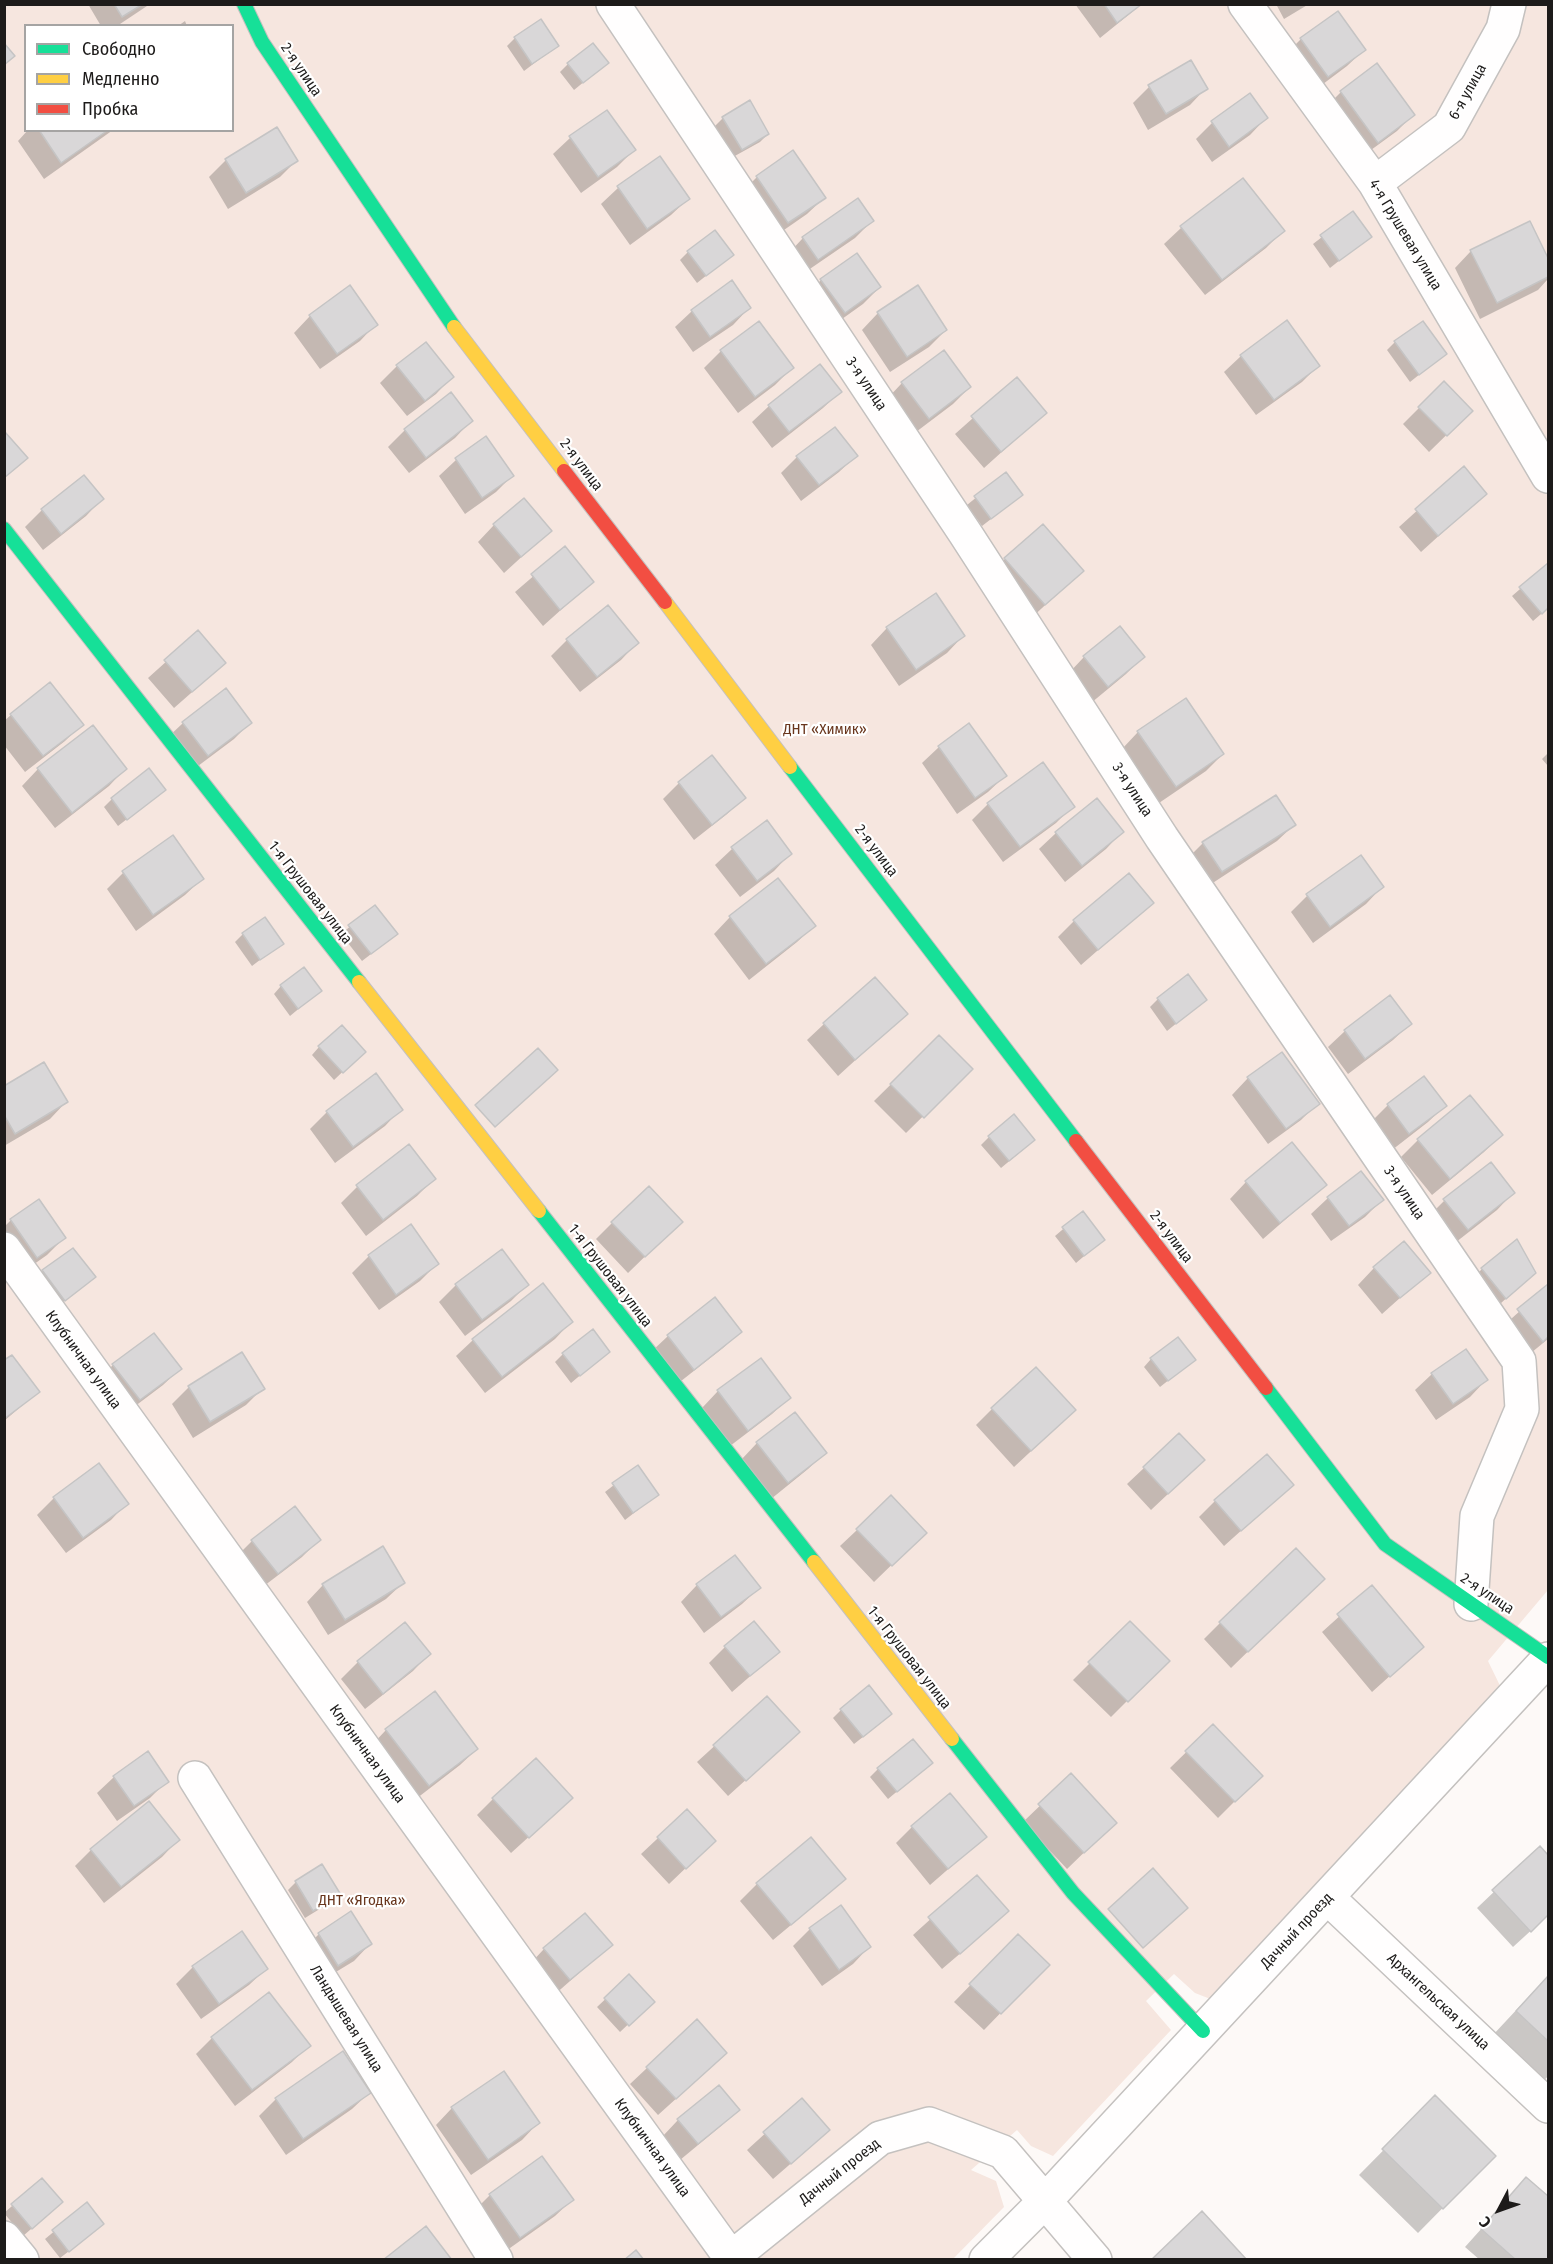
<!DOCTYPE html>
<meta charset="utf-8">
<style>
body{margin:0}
#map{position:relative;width:1553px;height:2264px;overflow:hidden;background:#fdf9f7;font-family:"Fira Sans Condensed",sans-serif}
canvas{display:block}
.frame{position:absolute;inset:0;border:6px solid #1d1b1a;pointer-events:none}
.legend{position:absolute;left:24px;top:24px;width:210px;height:108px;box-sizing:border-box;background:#fff;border:2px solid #a5a4a3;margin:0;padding:8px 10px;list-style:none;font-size:18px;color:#1d1b1a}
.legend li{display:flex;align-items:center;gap:12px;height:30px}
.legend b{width:30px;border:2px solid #a5a4a3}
.north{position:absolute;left:1469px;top:2180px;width:60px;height:60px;-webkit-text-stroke:4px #fff;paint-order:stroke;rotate:229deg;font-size:16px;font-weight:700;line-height:24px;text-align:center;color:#1d1b1a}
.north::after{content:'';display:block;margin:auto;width:21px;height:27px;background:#1d1b1a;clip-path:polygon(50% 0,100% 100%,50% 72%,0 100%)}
</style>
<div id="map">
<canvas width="1553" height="2264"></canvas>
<div class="frame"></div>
<ul class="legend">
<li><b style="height:8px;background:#16e098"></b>Свободно</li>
<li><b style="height:8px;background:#ffcf43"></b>Медленно</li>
<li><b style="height:8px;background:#f24e42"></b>Пробка</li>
</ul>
<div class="north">С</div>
</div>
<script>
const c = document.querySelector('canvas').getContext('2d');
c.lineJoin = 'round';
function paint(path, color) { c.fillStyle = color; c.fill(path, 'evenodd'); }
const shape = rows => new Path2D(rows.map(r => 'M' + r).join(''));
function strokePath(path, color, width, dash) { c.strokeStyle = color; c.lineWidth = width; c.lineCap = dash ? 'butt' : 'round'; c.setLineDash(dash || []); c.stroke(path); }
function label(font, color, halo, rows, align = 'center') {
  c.font = font + ' "Fira Sans Condensed",sans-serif'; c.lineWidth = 4.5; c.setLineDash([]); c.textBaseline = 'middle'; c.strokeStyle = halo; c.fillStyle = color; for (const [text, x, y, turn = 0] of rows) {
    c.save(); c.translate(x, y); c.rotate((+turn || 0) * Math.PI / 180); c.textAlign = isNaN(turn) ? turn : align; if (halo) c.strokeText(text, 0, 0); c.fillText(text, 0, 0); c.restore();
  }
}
paint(shape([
 [4,5,1548,5,1548,1590,1488,1661,1506,1698,1213,2000,1195,1993,1174,1974,1146,2001,1171,2030,1053,2156,1031,2146,1017,2130,971,2170,996,2181,1004,2207,953,2259,5,2259],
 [26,26,232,26,232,130,26,130]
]), '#f6e6df');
paint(shape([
 [88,4,150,4,117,26,101,26],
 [1075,4,1142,4,1100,38],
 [1276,4,1309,4,1284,19],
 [1337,13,1364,50,1347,66,1311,93,1284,56,1301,39],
 [185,21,187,26,178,26],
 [515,38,557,46,524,71,507,46],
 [607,63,574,90,560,72,568,64],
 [1149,87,1206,88,1190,105,1148,130,1133,103],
 [1341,92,1413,115,1397,131,1360,158,1324,109],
 [607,112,634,150,617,167,581,193,553,154,570,138],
 [723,118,768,134,760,142,733,157,715,126],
 [1266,118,1250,135,1212,162,1196,139,1212,123],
 [277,129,296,161,280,177,228,209,209,177,226,160],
 [28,130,113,130,44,179,18,141],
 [659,158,688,199,671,215,630,245,601,204,618,188],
 [757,177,824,198,807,214,771,239,740,194],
 [1242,180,1283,231,1266,248,1205,295,1164,244,1181,228],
 [1353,213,1370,236,1330,268,1313,244],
 [872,221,855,238,801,275,787,255,803,238],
 [1529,223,1548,262,1548,279,1538,290,1480,319,1455,268,1471,251],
 [688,252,732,255,697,283,680,260],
 [821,280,880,287,863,304,828,329,805,297],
 [749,308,733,325,693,352,675,327,692,311],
 [878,313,946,330,929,347,890,372,862,330],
 [310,316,376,324,360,341,320,369,294,333],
 [758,323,792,368,775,385,738,413,704,368,721,351],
 [1395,342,1445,354,1410,382,1387,350],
 [425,344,452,377,436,394,407,416,380,383,397,366],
 [1241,356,1318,366,1302,382,1256,415,1224,372],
 [1017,379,1045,413,984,468,955,434],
 [902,383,970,387,953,404,912,435,886,400],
 [1444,383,1471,411,1429,452,1403,424],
 [840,392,823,408,772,448,752,422,769,406],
 [451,394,471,421,455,438,409,473,388,447,405,430],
 [486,438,512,476,496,492,465,514,439,476,456,460],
 [856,456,839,472,801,501,781,473,797,457],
 [1463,469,1485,494,1421,552,1399,527],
 [1005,474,1013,502,982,526,967,505],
 [84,477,102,499,86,516,43,550,25,527,42,510],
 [494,525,550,531,504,573,478,542],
 [565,549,592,582,543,626,515,592],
 [1005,559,1082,571,1028,621,989,575],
 [1548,565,1548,608,1533,621,1512,596],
 [887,628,963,636,947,653,899,686,871,645],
 [198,633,207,679,174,708,148,678],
 [567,640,637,643,621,660,580,692,551,656],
 [1084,657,1143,657,1126,674,1091,703,1068,674],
 [226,690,250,723,234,739,190,772,166,739,183,723],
 [11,715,82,724,65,741,25,772,4,745,4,721],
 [969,725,1005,776,988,792,957,814,922,763,939,747],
 [1138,732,1223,754,1206,771,1159,803,1122,749],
 [1548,753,1548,766,1542,759],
 [38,769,125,769,109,786,55,828,22,786],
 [679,783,744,798,727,814,694,840,663,799],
 [164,790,118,826,104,807,112,799],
 [1097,800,1122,832,1106,849,1065,882,1039,849,1056,833],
 [988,804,1073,806,1056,823,1003,862,972,820],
 [766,822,790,854,774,871,740,897,715,865,732,849],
 [1294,825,1277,841,1205,888,1187,859,1203,843],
 [123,873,202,879,185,895,136,931,107,889],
 [1382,887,1366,904,1313,943,1291,912,1307,896],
 [1152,903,1081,965,1058,937,1074,921],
 [374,907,388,941,362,961,341,934],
 [730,917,814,926,797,942,749,980,714,934],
 [243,934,282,943,252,966,235,942],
 [281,986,320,991,290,1016,274,994],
 [1158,999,1205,1000,1167,1031,1150,1007],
 [906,1014,838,1076,807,1040,824,1024],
 [1410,1024,1393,1040,1348,1074,1328,1047,1345,1031],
 [939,1037,971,1069,906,1133,874,1101],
 [319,1047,356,1059,334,1080,312,1055],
 [375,1075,401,1109,385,1126,335,1163,310,1129,327,1112],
 [1248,1078,1318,1103,1301,1120,1268,1144,1232,1095],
 [1424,1079,1445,1106,1428,1122,1392,1150,1371,1122,1388,1105],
 [4,1088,66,1102,50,1119,4,1146],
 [1470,1097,1501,1135,1484,1152,1432,1195,1401,1157,1418,1140],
 [989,1137,1025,1148,1001,1168,981,1145],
 [1361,1173,1382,1200,1365,1217,1331,1241,1311,1214,1328,1198],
 [434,1179,417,1196,366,1236,341,1203,357,1187],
 [1246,1182,1325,1185,1263,1239,1230,1199],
 [1513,1193,1497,1210,1451,1246,1428,1217,1444,1201],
 [1082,1213,1103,1240,1076,1263,1055,1236],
 [11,1220,64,1238,47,1255,20,1274,4,1252,4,1227],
 [612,1223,664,1238,628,1273,596,1239],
 [1517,1241,1534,1273,1489,1314,1465,1286,1482,1269],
 [502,1251,527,1285,511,1301,465,1336,439,1302,456,1285],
 [369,1256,437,1264,420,1281,379,1310,352,1273],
 [1374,1268,1429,1272,1382,1314,1358,1285],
 [43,1271,94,1277,56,1307,35,1279],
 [1548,1286,1548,1339,1526,1357,1502,1327],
 [714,1300,740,1332,723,1348,676,1385,651,1352,668,1336],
 [571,1322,555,1339,485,1393,456,1356,473,1340],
 [608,1352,571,1383,555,1362,563,1354],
 [1151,1359,1194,1360,1160,1387,1144,1367],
 [4,1362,38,1392,4,1421],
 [113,1365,180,1369,163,1385,122,1416,97,1381],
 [1432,1374,1486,1380,1470,1397,1436,1420,1415,1390],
 [189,1387,263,1388,246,1405,193,1438,172,1404],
 [718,1391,789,1398,772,1414,730,1446,702,1408],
 [992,1409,1057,1427,1014,1467,976,1425],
 [1179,1435,1186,1477,1151,1510,1127,1484],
 [757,1443,825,1453,808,1469,771,1499,741,1460],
 [98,1465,127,1503,111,1520,66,1553,37,1515,54,1498],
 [637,1467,657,1495,625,1520,605,1492],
 [1292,1485,1224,1546,1199,1517,1215,1501],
 [294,1508,319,1540,302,1557,260,1589,235,1558,252,1541],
 [857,1530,908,1549,874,1582,840,1546],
 [403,1583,386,1599,328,1635,307,1602,323,1585],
 [697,1585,759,1588,742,1604,704,1633,681,1602],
 [1372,1587,1422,1647,1372,1692,1322,1632],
 [1306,1595,1231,1668,1204,1639,1220,1623],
 [1130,1623,1167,1661,1111,1717,1073,1680],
 [405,1624,429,1654,413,1671,365,1709,341,1679,358,1662],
 [725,1647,778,1652,732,1692,709,1663],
 [767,1698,781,1748,728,1796,697,1762],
 [841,1710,882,1722,854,1744,833,1718],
 [1213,1726,1244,1792,1218,1818,1170,1768],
 [386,1730,477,1749,460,1765,412,1802,370,1747],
 [147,1753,167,1781,150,1798,117,1821,97,1793,114,1777],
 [931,1763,888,1799,870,1777,878,1769],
 [1071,1776,1098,1839,1067,1869,1023,1822],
 [493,1799,554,1814,511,1853,477,1815],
 [687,1811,714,1841,669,1884,641,1854],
 [912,1827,985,1837,930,1885,896,1843],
 [811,1839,844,1879,827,1895,773,1940,740,1901,757,1884],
 [178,1840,162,1857,104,1903,75,1866,91,1850],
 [1540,1848,1548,1857,1548,1915,1513,1947,1477,1908],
 [977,1877,990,1928,942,1969,913,1935],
 [296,1882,339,1894,331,1902,305,1918,288,1890],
 [351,1913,370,1944,354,1961,321,1981,302,1951,319,1934],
 [810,1929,869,1947,853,1964,822,1986,793,1946],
 [1018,1936,1047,1965,984,2030,954,2002],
 [611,1945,553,1996,528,1966,544,1949],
 [193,1967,266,1969,249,1985,201,2019,176,1984],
 [1548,1976,1548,2076,1542,2083,1492,2036],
 [629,1977,652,2002,620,2032,597,2007],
 [697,2021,709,2069,658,2115,630,2084],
 [212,2038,309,2045,292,2062,235,2106,196,2054],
 [719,2087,738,2110,721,2126,680,2160,662,2137,678,2120],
 [369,2093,352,2109,286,2155,259,2116,276,2099],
 [1435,2098,1494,2156,1418,2233,1359,2175],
 [802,2100,811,2146,773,2179,747,2150],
 [452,2108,538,2123,522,2140,471,2175,436,2125],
 [1526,2179,1548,2198,1548,2260,1480,2260,1465,2247],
 [42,2180,53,2210,23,2236,4,2213],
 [490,2195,572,2200,555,2216,503,2253,473,2212],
 [86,2205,94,2232,60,2258,45,2239]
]), '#0003');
const building = shape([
 [114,4,143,4,122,17,114,4],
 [1104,4,1142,4,1117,23,1104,4],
 [1338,11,1366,50,1328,77,1300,38,1338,11],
 [541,19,559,46,532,64,514,37,541,19],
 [4,43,15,56,4,65,4,43],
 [593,43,609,63,583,83,567,63,593,43],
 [1191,60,1208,89,1166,114,1148,85,1191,60],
 [1377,63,1415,115,1378,143,1340,91,1377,63],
 [1250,93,1268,118,1229,147,1211,121,1250,93],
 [750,100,769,134,742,150,722,117,750,100],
 [607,110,636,150,598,177,569,136,607,110],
 [277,127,298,161,246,193,225,159,277,127],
 [39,130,108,130,61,163,39,130],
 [793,150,826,198,788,223,756,176,793,150],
 [660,156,690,199,647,229,617,186,660,156],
 [1243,178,1285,231,1222,280,1180,226,1243,178],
 [858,198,874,221,818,260,802,237,858,198],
 [1353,211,1372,237,1339,261,1320,235,1353,211],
 [1530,221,1548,258,1548,277,1497,303,1470,250,1530,221],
 [715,230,734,255,706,276,687,251,715,230],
 [857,253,881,287,845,313,820,279,857,253],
 [732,280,751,308,710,337,691,310,732,280],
 [350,285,378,325,337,354,309,315,350,285],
 [918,285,947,330,907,357,877,312,918,285],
 [1287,320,1320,366,1274,400,1240,355,1287,320],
 [759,321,794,368,755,397,720,350,759,321],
 [1423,321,1447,354,1419,375,1394,341,1423,321],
 [426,342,454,377,425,401,396,365,426,342],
 [944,350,971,387,929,419,901,382,944,350],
 [820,364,842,392,789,432,768,405,820,364],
 [1017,377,1047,413,1001,452,971,416,1017,377],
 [1444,381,1473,411,1447,436,1418,407,1444,381],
 [451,392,473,421,426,458,404,429,451,392],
 [835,427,858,456,819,485,796,456,835,427],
 [5,432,28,458,4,478,4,433,5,432],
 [486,436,514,476,482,498,455,458,486,436],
 [1464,466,1487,494,1438,536,1415,509,1464,466],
 [1006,472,1023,495,991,519,974,496,1006,472],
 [84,475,104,499,61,534,41,509,84,475],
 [524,498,552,531,521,557,493,524,524,498],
 [1043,524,1084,571,1045,605,1004,558,1043,524],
 [565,546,594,582,560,610,531,574,565,546],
 [1548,563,1548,608,1542,614,1519,587,1548,563],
 [936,593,965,636,916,670,886,627,936,593],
 [608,605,639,643,597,677,566,639,608,605],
 [1120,626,1145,657,1108,687,1083,656,1120,626],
 [198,630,226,663,192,692,164,660,198,630],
 [50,682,84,725,43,756,10,714,50,682],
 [226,688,252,723,208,756,182,722,226,688],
 [1186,698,1224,754,1176,787,1137,731,1186,698],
 [969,723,1007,776,975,798,938,746,969,723],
 [93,725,127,769,72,813,37,768,93,725],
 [712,755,746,798,712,825,678,782,712,755],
 [1043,762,1075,807,1020,847,987,803,1043,762],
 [149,768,166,790,127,820,111,798,149,768],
 [1276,795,1296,825,1222,872,1202,842,1276,795],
 [1097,798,1124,832,1082,866,1055,832,1097,798],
 [767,820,792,854,757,881,731,847,767,820],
 [173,835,204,879,153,915,122,871,173,835],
 [1361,855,1384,887,1330,927,1306,894,1361,855],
 [1129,873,1154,903,1098,950,1073,920,1129,873],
 [778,878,816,926,766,964,729,916,778,878],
 [375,905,398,934,371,954,348,925,375,905],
 [265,917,284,944,260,960,242,933,265,917],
 [304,967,322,991,298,1009,280,985,304,967],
 [1188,974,1207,1000,1176,1024,1157,998,1188,974],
 [875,977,908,1014,855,1060,823,1023,875,977],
 [1390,995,1412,1024,1365,1059,1344,1030,1390,995],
 [342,1025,366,1052,343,1073,318,1046,342,1025],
 [939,1035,973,1069,924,1118,890,1084,939,1035],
 [538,1048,558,1070,495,1127,475,1105,538,1048],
 [1282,1052,1320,1104,1286,1129,1247,1077,1282,1052],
 [44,1062,68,1102,15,1134,4,1115,4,1086,44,1062],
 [376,1073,403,1110,353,1147,326,1111,376,1073],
 [1424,1076,1447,1106,1409,1134,1387,1104,1424,1076],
 [1470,1095,1503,1135,1450,1179,1417,1139,1470,1095],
 [1014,1114,1035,1140,1009,1161,988,1136,1014,1114],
 [1292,1142,1327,1185,1280,1223,1245,1181,1292,1142],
 [409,1144,436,1179,383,1220,356,1185,409,1144],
 [1491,1162,1515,1193,1468,1230,1443,1199,1491,1162],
 [1361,1171,1384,1200,1349,1226,1327,1197,1361,1171],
 [649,1186,683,1222,645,1257,611,1222,649,1186],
 [39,1199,66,1238,37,1258,10,1219,39,1199],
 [1083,1211,1105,1240,1084,1256,1062,1227,1083,1211],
 [411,1224,439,1264,396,1295,368,1255,411,1224],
 [1517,1239,1536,1273,1506,1299,1481,1268,1517,1239],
 [1404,1241,1431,1273,1400,1298,1373,1267,1404,1241],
 [73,1248,96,1277,65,1301,42,1270,73,1248],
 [502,1249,529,1285,482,1320,455,1284,502,1249],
 [543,1283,573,1322,502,1377,472,1339,543,1283],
 [1548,1284,1548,1337,1543,1342,1517,1309,1548,1284],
 [715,1297,742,1332,694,1370,667,1335,715,1297],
 [593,1329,610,1352,580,1376,562,1353,593,1329],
 [154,1333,182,1369,140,1400,112,1364,154,1333],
 [1178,1337,1196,1360,1168,1381,1150,1358,1178,1337],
 [1466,1349,1488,1380,1453,1404,1431,1373,1466,1349],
 [242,1352,265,1389,210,1422,188,1386,242,1352],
 [12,1355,40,1392,4,1419,4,1360,12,1355],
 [761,1358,791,1398,748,1431,717,1390,761,1358],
 [1036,1367,1076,1410,1031,1451,991,1408,1036,1367],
 [795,1412,827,1453,788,1483,756,1442,795,1412],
 [1179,1433,1205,1460,1168,1494,1143,1467,1179,1433],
 [1267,1454,1294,1485,1241,1531,1214,1500,1267,1454],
 [99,1463,129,1504,83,1538,53,1497,99,1463],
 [638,1465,659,1495,633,1513,612,1483,638,1465],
 [891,1495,927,1533,892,1566,856,1529,891,1495],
 [295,1506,321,1540,278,1574,251,1540,295,1506],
 [383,1546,405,1583,345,1620,322,1584,383,1546],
 [1296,1548,1325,1579,1248,1652,1219,1622,1296,1548],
 [735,1555,761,1588,721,1617,696,1584,735,1555],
 [1372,1585,1424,1647,1390,1677,1337,1614,1372,1585],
 [754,1621,780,1652,750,1676,724,1646,754,1621],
 [1130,1621,1170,1661,1128,1702,1088,1662,1130,1621],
 [405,1622,431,1654,383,1694,357,1661,405,1622],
 [869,1685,892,1714,863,1737,840,1709,869,1685],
 [435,1691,478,1749,429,1786,385,1729,435,1691],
 [767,1696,800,1732,746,1781,713,1745,767,1696],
 [1213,1724,1263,1776,1235,1802,1185,1751,1213,1724],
 [913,1739,933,1763,897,1792,877,1768,913,1739],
 [148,1751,169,1782,134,1806,113,1776,148,1751],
 [536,1758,573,1798,529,1838,492,1798,536,1758],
 [1071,1773,1117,1823,1084,1853,1038,1804,1071,1773],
 [950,1793,987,1837,948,1869,911,1826,950,1793],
 [149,1801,180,1840,121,1887,90,1849,149,1801],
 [687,1809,716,1841,686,1869,657,1837,687,1809],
 [811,1837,846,1879,791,1925,756,1883,811,1837],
 [1540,1846,1548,1855,1548,1915,1531,1932,1492,1890,1540,1846],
 [322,1864,341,1895,313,1911,295,1881,322,1864],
 [1153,1868,1188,1908,1143,1948,1108,1909,1153,1868],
 [977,1875,1009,1911,960,1954,928,1917,977,1875],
 [841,1905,871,1947,839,1970,809,1928,841,1905],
 [351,1911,372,1944,338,1966,318,1933,351,1911],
 [585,1913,613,1945,570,1980,543,1948,585,1913],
 [242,1931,268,1969,219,2004,192,1966,242,1931],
 [1018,1934,1050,1965,1001,2014,969,1984,1018,1934],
 [629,1974,655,2002,629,2026,604,1998,629,1974],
 [1548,1976,1548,2041,1516,2011,1548,1976],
 [269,1992,311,2046,252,2090,211,2037,269,1992],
 [697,2019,727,2053,676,2099,646,2067,697,2019],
 [343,2051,371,2093,303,2139,275,2098,343,2051],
 [504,2071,540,2123,488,2160,451,2107,504,2071],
 [719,2085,740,2110,698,2144,677,2119,719,2085],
 [1435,2095,1496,2156,1443,2209,1382,2149,1435,2095],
 [802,2098,830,2130,791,2164,763,2132,802,2098],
 [542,2156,574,2200,520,2238,489,2194,542,2156],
 [1526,2177,1548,2196,1548,2260,1516,2260,1481,2229,1526,2177],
 [42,2178,63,2202,32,2229,11,2204,42,2178],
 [87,2202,104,2224,69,2252,52,2230,87,2202],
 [1202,2211,1247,2260,1151,2260,1202,2211],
 [426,2226,452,2260,383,2260,426,2226],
 [636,2250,644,2260,624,2260,636,2250]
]);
paint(building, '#d9d7d8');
strokePath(building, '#c5c4c4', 1.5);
const street = shape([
 [613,4,965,533,1162,838,1519,1361,1522,1409,1477,1516,1471,1604],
 [1245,4,1375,183,1548,476],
 [1375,183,1449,127,1503,29,1509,4],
 [4,1249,731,2258],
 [195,1778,496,2260],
 [1328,1898,1548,2106],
 [4,2238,22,2260],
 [731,2258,880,2138,929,2124,1003,2152,1095,2260],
 [986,2260,1044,2202,1548,1659]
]);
const fast = shape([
 [244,4,262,42,454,327],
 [4,529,359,982],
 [790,767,1076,1141],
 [539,1211,814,1562],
 [1266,1388,1385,1544,1548,1657],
 [952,1739,1073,1893,1203,2031]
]);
const slow = shape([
 [454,327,564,471],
 [665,602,790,767],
 [359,982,539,1211],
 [814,1562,952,1739]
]);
const jam = shape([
 [564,471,665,602],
 [1076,1141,1266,1388]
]);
strokePath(street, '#c4c1bf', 36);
strokePath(fast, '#c4c1bf', 16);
strokePath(slow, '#c4c1bf', 16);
strokePath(jam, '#c4c1bf', 16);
strokePath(street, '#fffefe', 33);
strokePath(fast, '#16e098', 14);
strokePath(slow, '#ffcf43', 14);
strokePath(jam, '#f24e42', 14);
label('15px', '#1d1b1a', '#fff', [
 ["2-я улица",301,70,56],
 ["6-я улица",1468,92,-61],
 ["4-я Грушевая улица",1405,235,59],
 ["3-я улица",866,384,56],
 ["2-я улица",581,465,53],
 ["3-я улица",1132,790,57],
 ["2-я улица",876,851,53],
 ["1-я Грушовая улица",310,893,52],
 ["3-я улица",1404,1193,56],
 ["2-я улица",1171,1237,53],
 ["1-я Грушовая улица",610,1276,52],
 ["Клубничная улица",83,1360,54],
 ["2-я улица",1487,1594,34],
 ["1-я Грушовая улица",909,1658,52],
 ["Клубничная улица",367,1754,54],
 ["Дачный проезд",1297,1931,-47],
 ["Архангельская улица",1438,2002,43],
 ["Ландышевая улица",346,2019,58],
 ["Клубничная улица",652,2148,54],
 ["Дачный проезд",840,2172,-38]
]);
label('15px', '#69361d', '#fff', [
 ["ДНТ «Химик»",825,730],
 ["ДНТ «Ягодка»",362,1901]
]);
</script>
